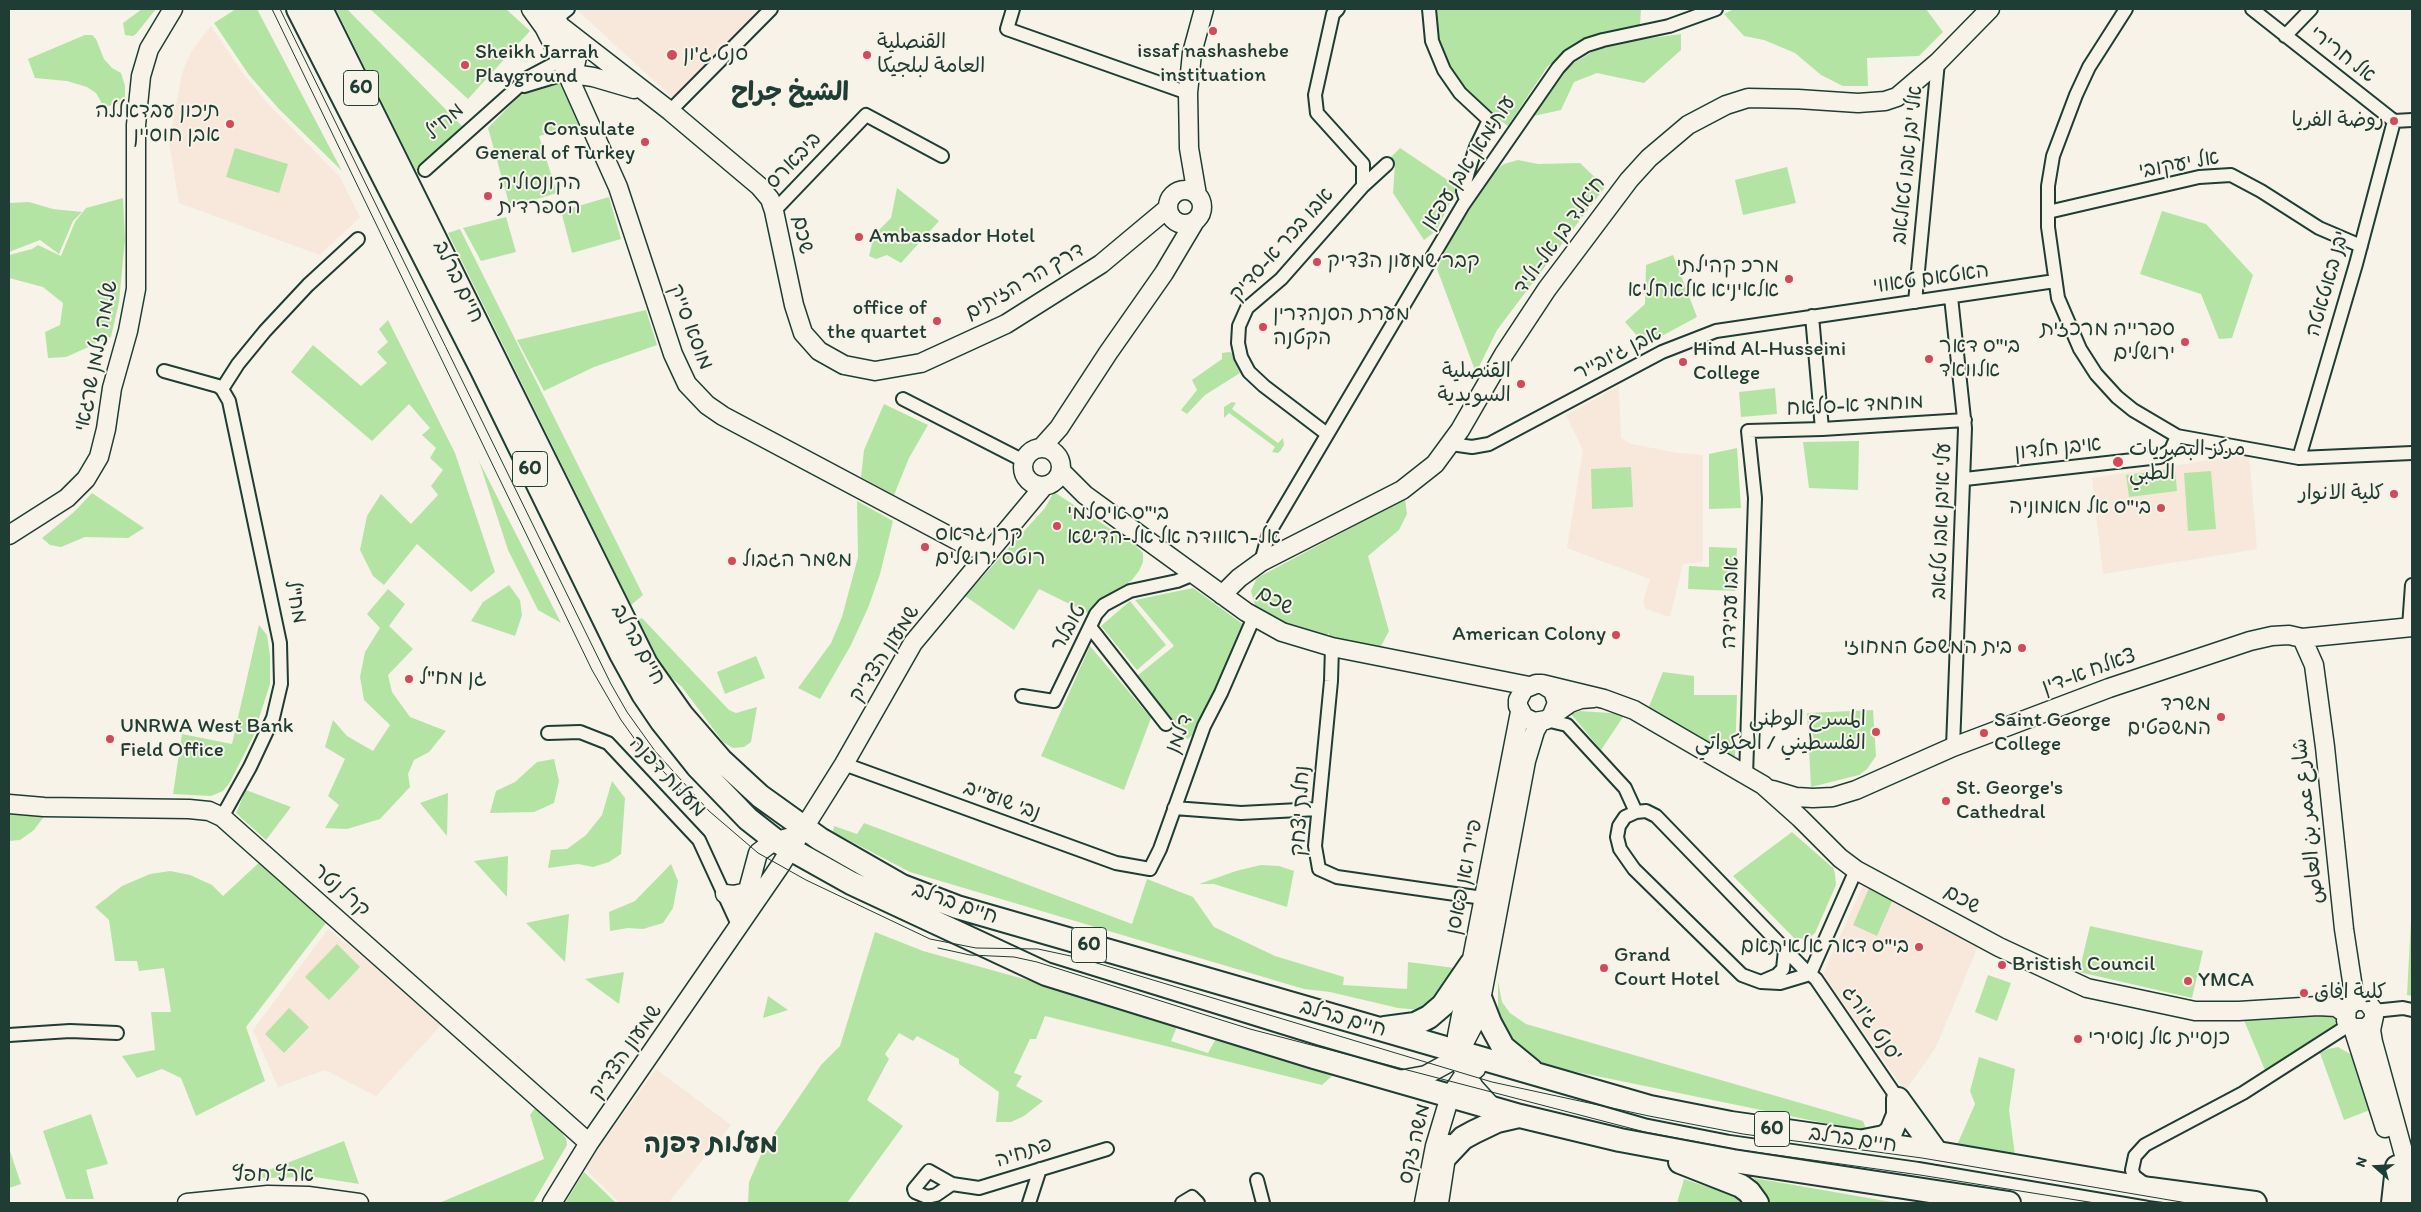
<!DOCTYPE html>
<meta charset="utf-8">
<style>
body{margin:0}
#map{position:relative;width:2421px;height:1212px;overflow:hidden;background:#f7f3e8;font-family:Itim,sans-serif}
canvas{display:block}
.frame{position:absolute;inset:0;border:10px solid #1f3d34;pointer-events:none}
.north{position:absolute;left:2351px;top:1142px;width:50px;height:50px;-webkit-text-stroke:4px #f7f3e8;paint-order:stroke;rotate:289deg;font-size:14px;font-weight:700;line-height:20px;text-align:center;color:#1f3d34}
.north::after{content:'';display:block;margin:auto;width:18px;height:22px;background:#1f3d34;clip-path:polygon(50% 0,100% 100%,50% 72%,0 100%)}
</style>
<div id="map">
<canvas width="2421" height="1212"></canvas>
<div class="frame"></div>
<div class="north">N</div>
</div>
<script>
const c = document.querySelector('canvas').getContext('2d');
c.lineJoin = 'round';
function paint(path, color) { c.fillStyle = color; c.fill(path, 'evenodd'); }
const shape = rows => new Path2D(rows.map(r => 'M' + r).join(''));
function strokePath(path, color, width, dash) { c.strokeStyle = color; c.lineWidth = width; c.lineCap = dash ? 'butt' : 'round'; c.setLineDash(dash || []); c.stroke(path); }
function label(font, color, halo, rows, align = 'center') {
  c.font = font + ' Itim,"Playpen Sans Arabic","Playpen Sans Hebrew",sans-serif'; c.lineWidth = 4; c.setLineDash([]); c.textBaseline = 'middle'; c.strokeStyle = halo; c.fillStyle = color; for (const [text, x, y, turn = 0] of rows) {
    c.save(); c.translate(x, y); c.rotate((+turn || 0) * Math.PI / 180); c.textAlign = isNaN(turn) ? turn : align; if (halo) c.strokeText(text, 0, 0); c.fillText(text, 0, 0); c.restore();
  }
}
paint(shape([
 [579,9,764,9,675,100,577,10],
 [211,26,244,75,270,106,340,177,360,217,320,255,179,203,169,142,182,74,187,61,193,49],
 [1619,386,1621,438,1631,444,1678,453,1703,455,1703,562,1683,564,1670,617,1646,609,1643,602,1650,579,1567,548,1583,450,1566,415],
 [2249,454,2257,549,2103,574,2092,478],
 [1865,881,1981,939,1936,1047,1905,1091,1823,974],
 [328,929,444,1022,376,1096,325,1070,278,1087,253,1030],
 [656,1069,731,1125,668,1203,620,1203,584,1168]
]), '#f8e7db');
paint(shape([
 [142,9,156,9,136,34,133,36,125,35,123,23],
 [236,9,257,9,342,171,279,109,249,75,214,23],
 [336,9,347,9,462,126,416,171],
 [370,9,506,9,530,31,468,99],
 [1436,9,1641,9,1640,25,1608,32,1582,42,1568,50,1547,67,1508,126,1482,107,1462,88,1451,72,1440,48],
 [1734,9,1926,9,1943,32,1919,56,1867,58,1868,86,1843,86,1821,75,1795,53,1764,40,1744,36,1724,14],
 [1681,34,1681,50,1644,83,1597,73,1574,82,1561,110,1529,117,1551,82,1572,64,1592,52,1621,42],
 [85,35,92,35,96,39,104,59,112,68,121,73,125,86,125,102,104,107,96,93,87,87,67,81,35,78,28,59],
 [561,80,583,125,539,136,557,193,510,207,488,128,519,96,545,84],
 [235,148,288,164,279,193,226,177],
 [1400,148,1458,187,1436,231,1424,240,1393,193,1395,164,1390,158],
 [1518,160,1538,164,1580,163,1605,187,1497,330,1476,373,1437,269,1451,239,1493,172,1504,164],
 [1787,167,1796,203,1743,215,1735,180],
 [897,188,939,221,901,263,887,255,876,259,869,256,874,235,891,218],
 [609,197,621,239,572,253,561,211],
 [123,198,125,239,119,302,111,337,66,357,48,358,45,332,60,325,63,303,43,287,9,278,9,255,32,249,38,245,61,256,75,222,86,208],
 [29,202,53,209,82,212,73,221,59,254,40,240,9,252,9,203],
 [2162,211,2206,224,2253,275,2232,338,2219,339,2201,294,2140,274],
 [506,217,516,252,481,261,463,228],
 [460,229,643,595,631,605,448,233],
 [1673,255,1697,317,1645,345,1625,322,1645,304,1646,265],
 [646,310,657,345,594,367,544,391,517,340],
 [388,320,455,453,495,572,471,592,417,544,384,585,373,576,360,550,367,516,381,494,411,524,438,495,431,486,443,470,430,458,436,448,422,435,430,428,409,404,372,441,291,372,313,345,361,386,387,363,377,352,388,342,379,329],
 [1229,352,1232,353,1240,373,1205,395,1187,414,1181,410,1197,390,1192,380,1222,359,1222,353],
 [1775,388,1777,414,1741,417,1739,392],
 [1232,402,1236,403,1232,409,1278,443,1283,438,1284,445,1281,450,1278,453,1272,452,1275,447,1229,413,1224,418,1224,407],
 [884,404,928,425,909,458,894,495,861,477,864,450],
 [1859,441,1858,490,1809,488,1803,442],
 [1737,448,1741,508,1709,509,1709,454],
 [479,461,561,623,538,610,508,550],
 [1631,467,1633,507,1592,509,1591,469],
 [2175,469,2177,491,2129,497,2126,475],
 [2211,471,2216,529,2188,531,2184,473],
 [1054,492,1135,545,1143,553,1143,562,1139,571,1131,581,1111,593,1088,613,1039,589,1014,630,965,596,1045,508],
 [92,493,144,528,128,538,85,537,61,547,50,545,42,538,74,512],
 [1405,499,1407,514,1399,530,1368,556,1389,631,1380,648,1329,638,1329,633,1323,637,1300,633,1262,613,1255,605,1251,591,1257,578],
 [857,501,893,521,880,574,868,608,851,645,820,699,798,688,831,643,842,617,858,557],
 [1709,547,1737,548,1735,591,1688,589,1689,566,1709,567],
 [509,585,520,600,522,615,515,636,471,621,483,602],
 [1193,588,1244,625,1201,727,1188,739,1181,734,1137,676,1174,646,1135,600],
 [388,589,405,604,389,626,413,649,388,675,392,692,410,717,446,731,429,752,414,760,408,774,410,787,380,819,347,829,325,828,339,805,328,796,345,759,325,747,333,720,347,736,373,751,390,725,364,700,360,677,365,652,380,628,367,614],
 [1130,601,1166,645,1137,670,1101,626],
 [642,618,729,710,736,713,757,707,751,742,744,747,733,748,723,742,682,687,660,668,637,621],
 [259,625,267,635,270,656,270,684,253,737,230,782,223,791,211,796,173,794,182,734,232,744],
 [1090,646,1151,718,1124,790,1041,756],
 [756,656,765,678,725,694,717,672],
 [1663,672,1694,676,1694,695,1737,695,1735,760,1648,709],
 [1873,710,1876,756,1867,769,1859,775,1811,787,1807,713],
 [1580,711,1625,714,1601,750,1571,714],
 [554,759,559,781,554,803,534,812,490,813,496,791,515,782,537,762],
 [612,781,625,798,621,854,609,862,593,867,578,864,548,868,551,850,567,849,586,835,602,815],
 [246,790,291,807,266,840,236,813],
 [448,793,447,836,420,803],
 [9,813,45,815,34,830,20,840,9,841],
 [864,823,1132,924,1147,879,1193,897,1214,927,1275,956,1344,977,1343,985,1407,989,1408,962,1455,968,1449,985,1421,1010,1398,1008,1330,992,1304,989,910,872,833,832,834,826,857,834],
 [1792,832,1833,868,1835,874,1836,885,1815,933,1808,939,1794,938,1733,876],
 [508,856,507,897,474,861],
 [263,859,332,915,246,1027,265,1081,196,1116,181,1078,162,1069,137,1078,122,1056,155,1050,151,1012,171,1012,164,968,139,971,137,961,115,961,109,920,95,907,122,886,150,874,170,871,190,875,212,885,223,896],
 [671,864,678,881,673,908,663,923,643,929,628,928,610,931,609,912,635,901],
 [1261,865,1279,866,1294,871,1287,907,1214,884,1199,884,1236,871],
 [1870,886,1894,897,1877,936,1853,925],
 [2412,902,2412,996,2407,995],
 [569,914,565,962,526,923],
 [2090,926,2203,951,2192,998,2079,972],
 [875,932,923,951,1179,1022,1171,1041,1208,1053,1218,1035,1332,1076,1322,1085,1045,1016,1036,1039,1030,1039,1014,1073,1022,1076,1016,1086,1043,1101,1024,1116,1011,1122,996,1122,999,1092,959,1064,959,1059,917,1036,913,1041,899,1033,885,1054,889,1059,867,1100,903,1126,847,1203,748,1203,749,1182,763,1150,821,1065,840,1046],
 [337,944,360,967,329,1000,305,977],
 [624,972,619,1004,585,979],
 [1988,975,2011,983,1997,1021,1975,1012],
 [1498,981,1502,1002,1510,1013,1526,1024,1863,1121,1866,1129,1853,1129,1548,1066,1520,1052,1498,1021],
 [768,996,788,1010,763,1018],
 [289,1008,309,1027,284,1053,265,1034],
 [2327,1015,2336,1017,2336,1024,2265,1070,2243,1018],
 [2338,1047,2352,1055,2370,1110,2344,1120,2320,1053,2328,1049],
 [1979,1057,2015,1069,2009,1110,2015,1155,1957,1145,1975,1104,1970,1091],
 [535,1108,558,1127,566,1139,567,1145,533,1203,439,1203,544,1159,530,1115],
 [91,1114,108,1164,86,1170,94,1199,66,1199,43,1131],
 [344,1141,359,1184,315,1177,263,1178,261,1173],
 [9,1148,21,1184,9,1188],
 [584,1172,616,1203,565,1203],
 [1754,1178,1897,1203,1769,1203],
 [1684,1179,1726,1193,1739,1199,1742,1203,1677,1203]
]), '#b4e4a3');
const street = shape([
 [1013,9,1007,29,1188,93],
 [1429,9,1432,41,1444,70,1460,93,1489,120,1476,147,1468,172,1463,191,1466,200],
 [2126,9,2089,67,2076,95,2053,156,2048,186,2048,227,2058,298,2080,349,2096,374,2117,397,2133,410,2177,436,2299,458,2412,453],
 [2252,9,2394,121,2412,120],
 [550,23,568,9],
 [2285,36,2311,9],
 [524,86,567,73],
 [670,111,771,9],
 [425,170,529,77,561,60],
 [1363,186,1387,164],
 [774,211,866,115,942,156],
 [2048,212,2199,177,2231,175,2261,191,2319,228,2361,246],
 [1951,297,1965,428,1953,747],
 [1915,302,1938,62],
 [1812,316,1822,429],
 [164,371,218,386,222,389,229,401,280,643,281,684,273,718,250,767,222,817],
 [222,389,238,364,265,331,308,285,358,239],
 [903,399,1024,461],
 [1327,434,1264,386,1249,372,1241,357,1238,343,1239,326,1247,308,1281,279,1363,186,1363,164,1317,113,1315,95,1333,14,1338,9],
 [1451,444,1472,447,1489,444,1662,352,1716,331,2055,281],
 [2299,458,2356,264,2394,121],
 [1965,479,2160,457,2171,450,2177,436],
 [1261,562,1269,533,1463,205,1558,68,1569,56,1587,45,1603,40,1669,26,1716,9],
 [1090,627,1166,724],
 [2409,627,2412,585],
 [1332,647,1331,681,1315,846,1319,869,1337,877,1483,898],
 [1022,696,1054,701,1096,614,1104,605,1130,591,1177,581,1194,574],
 [1546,720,1567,725,1625,788,1636,812],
 [548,733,580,732,608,743,699,840,739,927],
 [844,764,1116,863,1150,869,1160,849,1204,726,1221,693,1254,617],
 [1746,776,1755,498,1748,431,1822,429,1965,420],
 [1174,808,1241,813,1318,809],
 [1856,870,1810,974,1780,983,1761,982,1742,975,1634,869,1620,849,1617,837,1619,826,1625,817,1636,812,1646,811,1656,816,1804,969,1816,979,1898,1099],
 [1763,981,1777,975,1783,969,1785,950],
 [2374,1011,2403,1008,2412,1010],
 [9,1035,70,1031,117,1033],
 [1257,1180,1263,1203],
 [952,1184,936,1195,927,1197,915,1192,914,1189,929,1171,952,1184,979,1188,1107,1149],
 [2146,1185,2134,1176,2132,1170,2135,1156,2145,1145,2243,1093,2349,1025],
 [1029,1203,1040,1169],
 [1182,1203,1192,1197,1198,1203]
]);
const secondary = shape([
 [531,9,544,27,561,60,618,187,673,354,687,384,707,405,723,416,962,543,978,549,991,549],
 [551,9,577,57,575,66,567,73],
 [563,28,670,111,759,186,770,199,774,211,794,305,803,333,819,351,844,365,875,371,921,363,1006,324,1101,264,1168,208],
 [567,73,593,77,634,89],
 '1168 207a17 17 0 1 1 34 0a17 17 0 1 1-34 0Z',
 [1197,195,1189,148,1188,93,1192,53,1204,9],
 [1042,447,1059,428,1108,353,1164,273,1195,221],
 '1023 467a19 19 0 1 1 38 0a19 19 0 1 1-38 0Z',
 [1061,471,1085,495,1246,612,1282,632,1332,647,1529,686],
 [9,535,67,498,86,479,99,457,106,429,112,388,128,331,136,289,136,125,141,76,149,49,173,9],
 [1222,595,1239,578,1261,562,1402,490,1435,464,1460,430,1504,354,1547,289,1629,180,1649,158,1688,125,1726,105,1748,98,1798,99,1858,103,1885,101,1897,97,1938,62,1990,9],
 [2302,638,2314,665,2325,747,2344,929,2355,1001],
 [1542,684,1604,699,1634,710,1763,785,1800,818,1840,858,1856,870,1999,947,2087,988,2195,1011,2239,1011,2318,1006,2336,1007,2345,1013],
 [1552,715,1557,703,1553,691,1542,684,1536,684,1524,689,1518,700,1518,706,1524,717,1534,722,1546,720,1570,703,1581,699,1594,698],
 [1773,790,1796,797,1813,798,1833,797,1856,790,1953,747,2109,688,2250,641,2272,636,2289,635,2302,638,2412,627],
 [9,804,44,807,189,809,209,811,222,817,589,1143],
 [725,894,734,895,747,892],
 [741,916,758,853,771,843,787,838],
 [2373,1021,2366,1028,2353,1028,2346,1021,2347,1008,2355,1001,2363,1001,2368,1003,2374,1011,2374,1016,2371,1030,2373,1042,2412,1184],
 [2353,1028,2385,1128],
 [1399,1080,1426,1075,1448,1063,1463,1045,1476,1020,1481,1000,1526,761,1535,731,1540,722],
 [1493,1108,1474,1087,1462,1067,1457,1052,1457,1036,1520,712],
 [2399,1177,2406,1203],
 [187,1203,268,1195,308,1196,359,1203],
 [552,1203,589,1143,780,866,844,764,913,643,1044,486],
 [1424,1203,1435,1146,1450,1096,1462,1078,1476,1069],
 [1439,1203,1448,1144]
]);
const highway = shape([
 [298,9,481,368,621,654,643,694,662,722,697,766,748,819,776,841,851,883,1046,974,1314,1057,1520,1116,1620,1140,1733,1161,2009,1203],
 [321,9,646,664,682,715,721,760,760,796,820,839,902,886,957,907,1650,1107,1731,1123,1920,1150,2150,1189,2255,1203],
 [1481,1000,1490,1023,1503,1047,1531,1070],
 [1385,1028,1415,1024,1429,1017,1443,1005,1471,964],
 [1898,1099,1937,1153],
 [1864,1141,1884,1137,1891,1132,1898,1115,1898,1099],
 [1447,1155,1463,1138,1474,1132,1497,1121,1519,1116],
 [1680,1162,1741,1186,1749,1192,1757,1203],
 [2393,1203,2397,1167]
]);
strokePath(street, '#1f3d34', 16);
strokePath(secondary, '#1f3d34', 21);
strokePath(highway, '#1f3d34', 26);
strokePath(street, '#f7f3e8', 12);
strokePath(secondary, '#f7f3e8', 18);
strokePath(highway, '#f7f3e8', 22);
strokePath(shape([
 [272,9,592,670,621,720,639,745,700,811],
 [280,9,611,684,627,712,655,751,709,811,758,853,806,880,930,939,976,948,1038,949,1080,958,1492,1082,1649,1116,1743,1134,1922,1158,2187,1203],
 [938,948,970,955,1014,957,1037,962,1250,1029,1645,1132,1740,1150,1920,1175,2095,1203]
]), '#1f3d34', 1);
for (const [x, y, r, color] of [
 [1213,31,5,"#d1495b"],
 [672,55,6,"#d1495b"],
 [867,55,5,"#d1495b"],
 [465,65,5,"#d1495b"],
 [2394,121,5,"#d1495b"],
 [230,124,5,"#d1495b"],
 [645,142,5,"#d1495b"],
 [488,196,5,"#d1495b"],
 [859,237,5,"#d1495b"],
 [1317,262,5,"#d1495b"],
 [1789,279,5,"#d1495b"],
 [937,321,5,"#d1495b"],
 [1263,327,5,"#d1495b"],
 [2185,342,5,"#d1495b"],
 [1929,359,5,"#d1495b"],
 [1683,362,5,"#d1495b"],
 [1521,384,5,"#d1495b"],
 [2118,462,6,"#d1495b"],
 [2394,494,5,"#d1495b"],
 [2161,508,5,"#d1495b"],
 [1057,526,5,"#d1495b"],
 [925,547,5,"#d1495b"],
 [732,561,5,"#d1495b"],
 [1616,635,5,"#d1495b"],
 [2022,648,5,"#d1495b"],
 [409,679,5,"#d1495b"],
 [2221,717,5,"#d1495b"],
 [1876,732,5,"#d1495b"],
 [1984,733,5,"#d1495b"],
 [110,739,5,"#d1495b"],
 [1946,801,5,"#d1495b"],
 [1919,947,5,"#d1495b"],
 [2002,965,5,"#d1495b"],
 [1604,968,5,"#d1495b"],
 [2188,981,5,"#d1495b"],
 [2304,993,5,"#d1495b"],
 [2078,1039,5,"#d1495b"]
]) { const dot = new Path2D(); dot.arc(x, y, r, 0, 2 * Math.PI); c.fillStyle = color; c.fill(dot); strokePath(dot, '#f7f3e8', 2); }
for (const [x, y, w] of [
 [361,88,35],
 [530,469,35],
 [1089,945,35],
 [1772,1129,35]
]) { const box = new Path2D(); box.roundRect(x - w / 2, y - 17.5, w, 35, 4); c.fillStyle = '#f7f3e8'; c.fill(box); strokePath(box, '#1f3d34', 1); }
label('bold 20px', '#1f3d34', null, [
 ["60",361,88],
 ["60",530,469],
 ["60",1089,945],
 ["60",1772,1129]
]);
label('21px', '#1f3d34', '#f7f3e8', [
 ["القنصلية",877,43],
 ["العامة لبلجيكا",877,67],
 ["issaf nashashebe",1213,52,"center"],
 ["instituation",1213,76,"center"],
 ["Sheikh Jarrah",475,53],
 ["Playground",475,77],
 ["סנט ג'ון",683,55],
 ["תיכון עבדאללה",220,112,"right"],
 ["אבן חוסיין",220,136,"right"],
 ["روضة الفريا",2384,121,"right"],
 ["Consulate",635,130,"right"],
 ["General of Turkey",635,154,"right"],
 ["הקונסוליה",498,184],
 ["הספרדית",498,208],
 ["Ambassador Hotel",869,237],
 ["קבר שמעון הצדיק",1327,262],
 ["מרכ קהילתי",1779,267,"right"],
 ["אלאיניא אלאחליא",1779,291,"right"],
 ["office of",927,309,"right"],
 ["the quartet",927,333,"right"],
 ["מערת הסנהדרין",1273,315],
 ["הקטנה",1273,339],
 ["ספרייה מרכזית",2175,330,"right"],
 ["ירושלים",2175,354,"right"],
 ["בי\"ס דאר",1939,347],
 ["אלוואד",1939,371],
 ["Hind Al-Husseini",1693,350],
 ["College",1693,374],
 ["القنصلية",1511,372,"right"],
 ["السويدية",1511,396,"right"],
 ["مركز البصريات",2129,450],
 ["الطبي",2129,474],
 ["كلية الانوار",2384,494,"right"],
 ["בי\"ס אל מאמוניה",2151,508,"right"],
 ["בי\"ס איסלמי",1067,514],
 ["אל-ראוודה אל אל-הדישא",1067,538],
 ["קרן גראס",935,535],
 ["רוטס ירושלים",935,559],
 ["משמר הגבול",742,561],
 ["American Colony",1606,635,"right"],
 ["בית המשפט המחוזי",2012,648,"right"],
 ["גן מח\"ל",419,679],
 ["משרד",2211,705,"right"],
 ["המשפטים",2211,729,"right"],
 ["المسرح الوطني",1866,720,"right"],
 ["الفلسطيني / الحكواتي",1866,744,"right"],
 ["Saint George",1994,721],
 ["College",1994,745],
 ["UNRWA West Bank",120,727],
 ["Field Office",120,751],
 ["St. George's",1956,789],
 ["Cathedral",1956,813],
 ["בי\"ס דאר אלאיתאם",1909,947,"right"],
 ["Grand",1614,956],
 ["Court Hotel",1614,980],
 ["Bristish Council",2012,965],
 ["YMCA",2198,981],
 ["كلية افاق",2314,993],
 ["כנסיית אל נאסירי",2088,1039]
], 'left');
label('21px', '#1f3d34', '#f7f3e8', [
 ["אל חרירי",2342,55,38],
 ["מח\"ל",445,122,-42],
 ["ביבארס",794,161,-46],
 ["עות'מאן אבן עפאן",1469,163,-57],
 ["אלי יבנ אבו טאלאב",1908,165,-84],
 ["אל יעקובי",2179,165,-10],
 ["שכם",802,235,78],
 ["ח'אלד בן אל-וליד",1560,236,-54],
 ["אבו בכר א-סדיק",1282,245,-48],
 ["האטאם טאווי",1931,279,-8],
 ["חיים ברלב",458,282,64],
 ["דרך הר הזיתים",1025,282,-30],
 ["יבנ באטאטה",2328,284,-74],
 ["מוסא סייק",690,327,69],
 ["אבן ג'ובייר",1618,354,-27],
 ["שלמה זלמן שרגאי",97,356,-79],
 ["מוחמד א-סלאח",1855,406,-3],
 ["איבן חלדון",2058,449,-6],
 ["עלי איבן אבו טלאב",1942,521,-88],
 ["שכם",1275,601,29],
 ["מח\"ל",295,602,78],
 ["אבו עבידה",1731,603,-88],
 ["טובלר",1069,628,-61],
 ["חיים ברלב",638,645,61],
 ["שמעון הצדיק",885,654,-57],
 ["צאלח א-דין",2089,672,-20],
 ["דלמן",1180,734,-68],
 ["מעלות דפנה",667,777,47],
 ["נבי שועייב",1002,801,20],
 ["נחלת יצחק",1301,811,-87],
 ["شارع عمر بن العاص",2309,821,-96],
 ["פייר ואן פאסן",1465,877,-79],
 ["קרל נטר",341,891,42],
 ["שכם",1962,900,29],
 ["חיים ברלב",955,904,19],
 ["חיים ברלב",1343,1019,16],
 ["סנט ג'ורג'",1871,1024,55],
 ["שמעון הצדיק",626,1052,-55],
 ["חיים ברלב",1853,1140,8],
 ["משה זקס",1415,1144,-77],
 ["פתחיה",1024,1153,-18],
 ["ארץ חפץ",273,1176]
]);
label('bold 26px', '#1f3d34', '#f7f3e8', [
 ["الشيخ جراح",790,93],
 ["מעלות דפנה",711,1145]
]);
</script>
